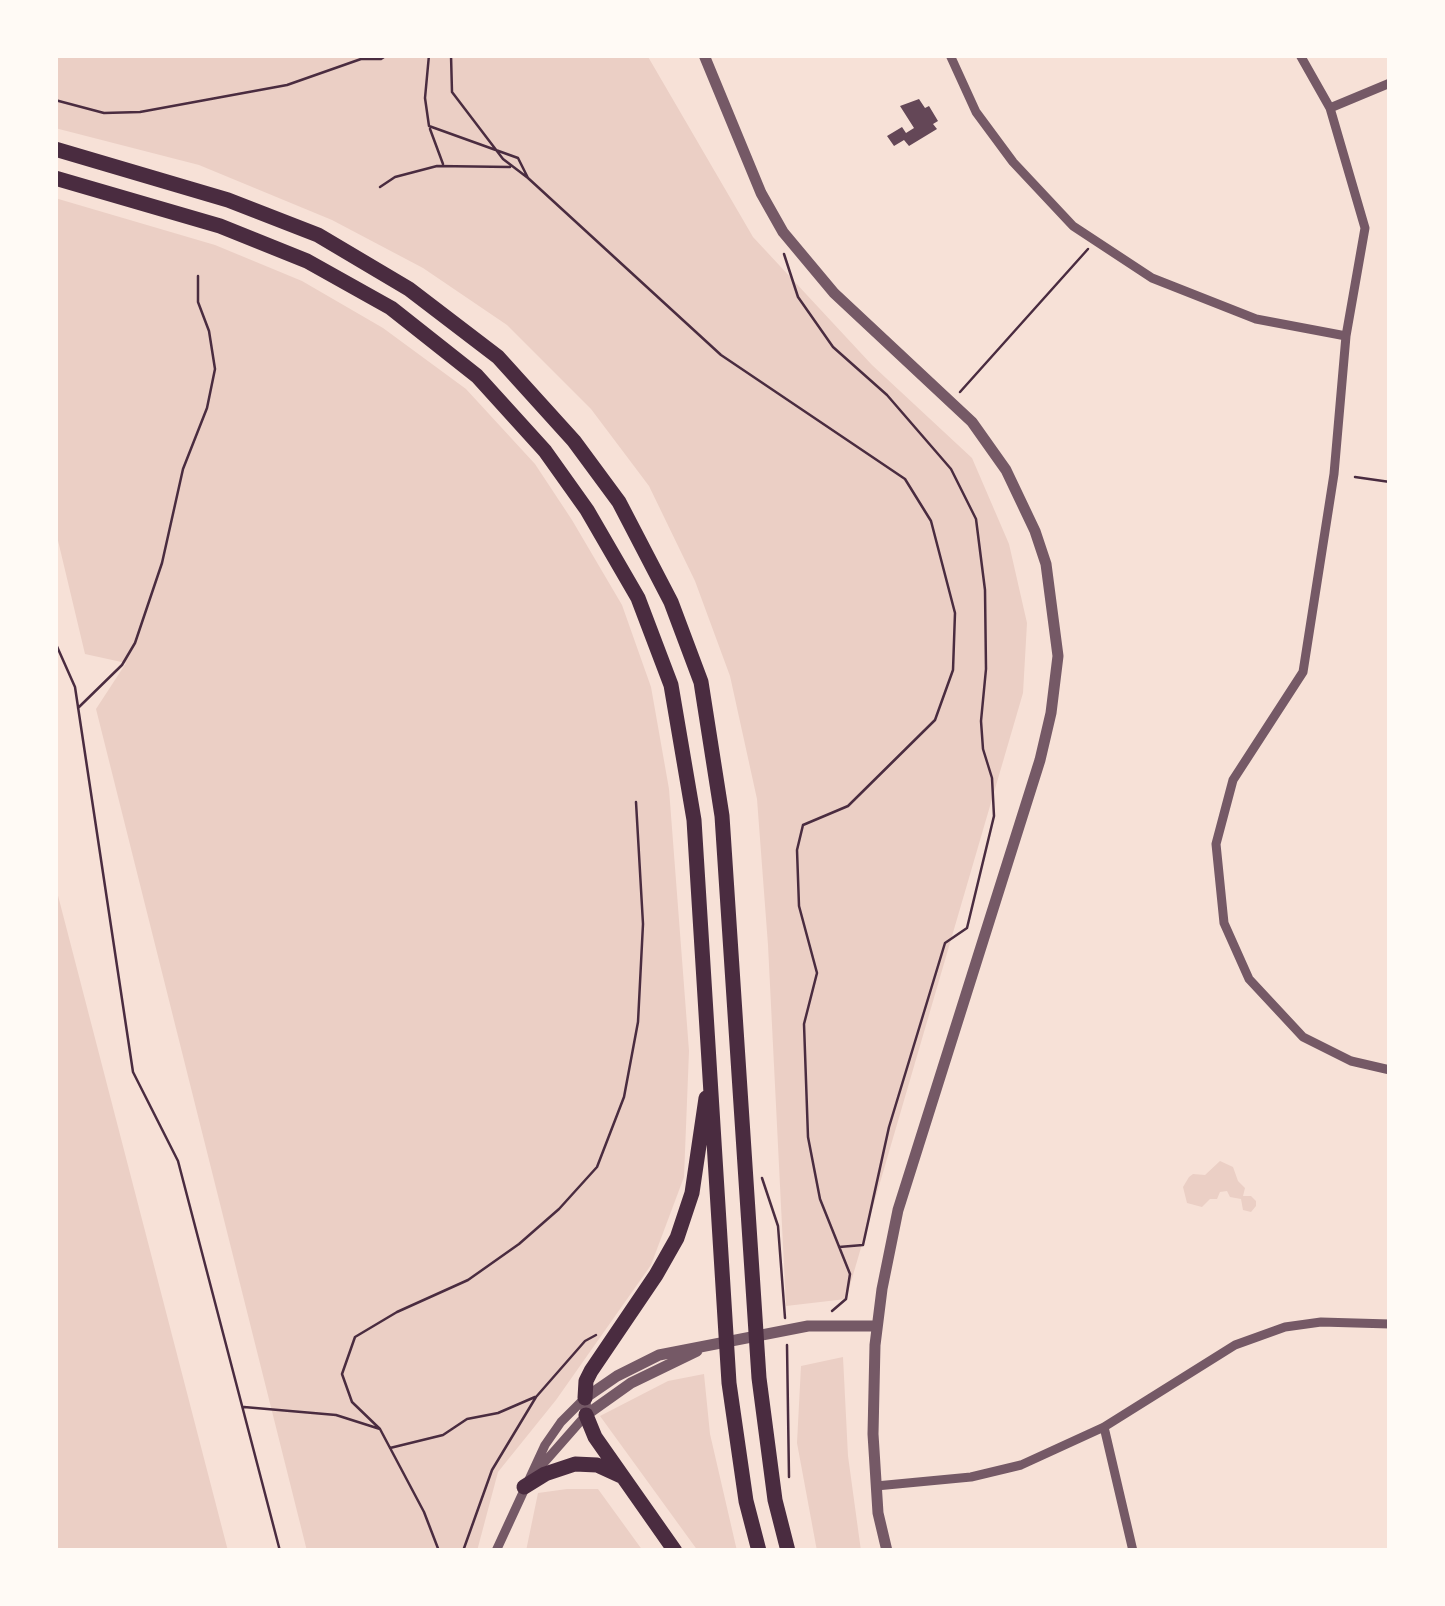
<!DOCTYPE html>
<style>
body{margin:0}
#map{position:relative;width:1445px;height:1606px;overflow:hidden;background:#f7e1d7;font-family:Jost,sans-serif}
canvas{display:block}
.frame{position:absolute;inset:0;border:58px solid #fffaf5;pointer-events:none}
</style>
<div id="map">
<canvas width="1445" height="1606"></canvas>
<div class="frame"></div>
</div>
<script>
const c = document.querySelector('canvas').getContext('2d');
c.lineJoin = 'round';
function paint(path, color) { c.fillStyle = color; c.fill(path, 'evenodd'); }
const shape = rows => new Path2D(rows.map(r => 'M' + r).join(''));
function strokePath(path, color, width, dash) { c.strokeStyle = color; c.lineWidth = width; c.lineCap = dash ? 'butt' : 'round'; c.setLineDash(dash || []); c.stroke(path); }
paint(shape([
 [55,55,647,55,753,237,872,365,972,458,1009,544,1027,623,1023,693,846,1299,786,1306,768,945,757,799,730,676,695,581,649,486,591,409,507,325,423,268,332,220,199,165,55,128],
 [55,198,215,245,302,281,383,328,466,389,535,464,572,520,622,605,651,687,669,789,689,1051,684,1177,651,1265,556,1400,498,1472,477,1551,307,1551,96,709,126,663,85,654,55,528],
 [55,884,228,1551,55,1551],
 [1220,1161,1233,1167,1238,1181,1245,1188,1243,1196,1251,1196,1256,1201,1256,1206,1251,1212,1243,1210,1241,1199,1230,1197,1227,1191,1220,1192,1217,1199,1210,1199,1202,1207,1187,1203,1183,1187,1189,1177,1193,1174,1205,1175],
 [843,1357,848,1456,861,1551,817,1551,797,1443,801,1366],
 [704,1374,710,1434,737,1551,698,1551,600,1416,668,1381],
 [567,1489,598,1489,643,1551,526,1551,538,1493]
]), '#ebcfc5');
paint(shape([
 [919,99,925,108,929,106,938,121,933,124,937,129,909,146,904,140,894,146,887,136,902,127,906,133,914,128,900,106]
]), '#644757');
strokePath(shape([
 [429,55,425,98,429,126,518,158,528,178],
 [451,55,452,92,503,159,528,178,721,355,905,479,931,521,955,613,953,670,935,720,848,806,803,825,797,850,799,906,817,973,804,1024,808,1137,820,1199,850,1274,846,1299,832,1311],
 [55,100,104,113,140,112,287,85,361,59,381,59,387,55],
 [430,129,443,164],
 [380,187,395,177,437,166,510,167],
 [784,254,798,297,833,347,887,395,951,469,976,519,985,590,986,669,981,721,983,749,992,778,994,816,967,928,945,943,889,1127,863,1245,839,1247],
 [960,392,1088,249],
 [1355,477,1390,482],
 [55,642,75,687,133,1072,178,1161,280,1551],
 [78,708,122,665,135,643,162,563,183,469,207,408,215,369,209,331,198,302,198,276],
 [762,1178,778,1226,785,1318],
 [787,1345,789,1477],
 [244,1407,336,1415,380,1429,424,1512,439,1551],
 [380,1429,352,1402,342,1374,355,1337,397,1312,468,1280,519,1244,559,1209,597,1167,624,1097,638,1022,643,924,636,802],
 [390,1448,443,1435,467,1419,498,1413,535,1397],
 [463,1551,492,1470,536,1397,585,1341,596,1335]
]), '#4a2c40', 2.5);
strokePath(shape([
 [950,55,976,112,1013,162,1073,226,1152,278,1256,319,1346,336],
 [1300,55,1330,108,1365,228,1346,336,1334,474,1303,672,1233,780,1216,844,1224,923,1249,979,1303,1037,1351,1061,1390,1070],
 [1330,108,1390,83],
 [1104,1427,1133,1551],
 [535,1473,586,1415],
 [876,1486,971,1477,1021,1465,1104,1427,1235,1345,1285,1327,1321,1322,1390,1324],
 [496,1551,545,1445,561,1422,585,1398]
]), '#755966', 9);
strokePath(shape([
 [704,55,761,193,783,232,834,293,972,422,1006,470,1035,531,1046,564,1058,656,1051,713,1040,760,898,1210,882,1289,875,1345,873,1434,878,1513,887,1551],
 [586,1415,585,1398,617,1376,659,1355,808,1326,877,1326],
 [586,1415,631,1383,697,1351]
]), '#755966', 11);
strokePath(shape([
 [55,149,228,200,318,235,409,289,498,357,574,441,619,502,671,602,701,682,722,816,759,1378,775,1500,788,1551],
 [55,178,220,226,307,261,391,308,477,376,545,451,587,510,638,598,671,685,694,820,729,1383,746,1501,759,1551],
 [585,1398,586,1381,591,1371,656,1275,677,1238,692,1193,706,1098],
 [586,1415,595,1437,675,1551],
 [524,1487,545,1474,575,1464,597,1465,621,1476]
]), '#4a2c40', 15);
</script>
